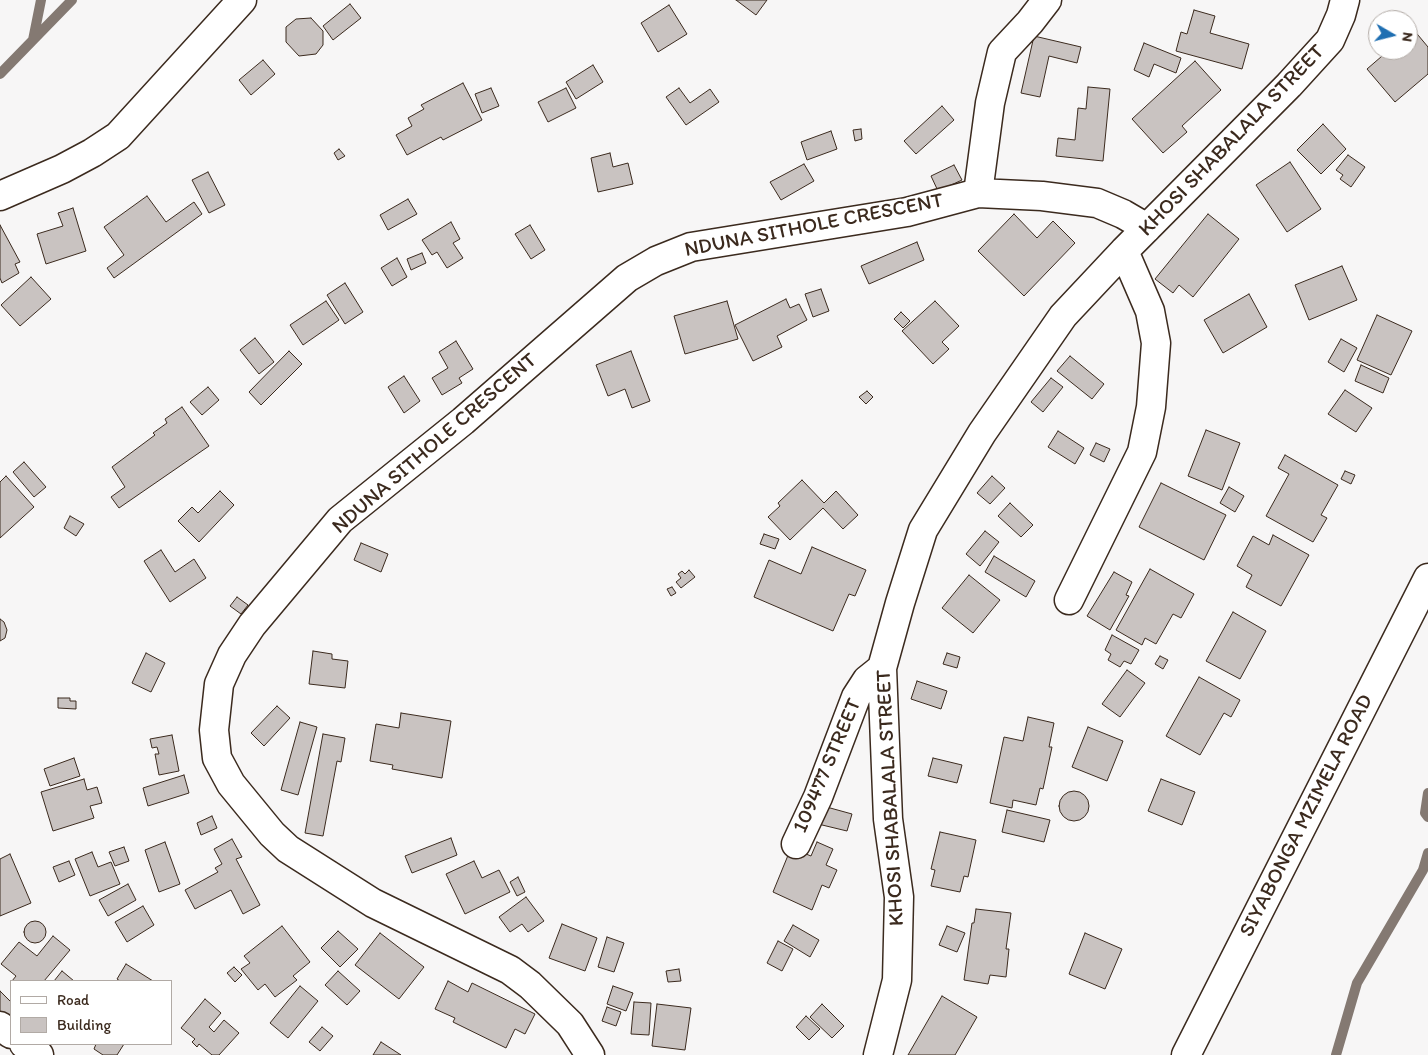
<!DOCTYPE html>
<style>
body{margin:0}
#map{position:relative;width:1428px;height:1055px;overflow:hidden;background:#f7f6f6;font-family:Itim,sans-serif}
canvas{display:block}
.legend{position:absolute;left:10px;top:980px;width:162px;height:65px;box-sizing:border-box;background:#fff;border:1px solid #b1aaa5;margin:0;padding:6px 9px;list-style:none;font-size:15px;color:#3b2a1e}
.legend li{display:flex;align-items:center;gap:10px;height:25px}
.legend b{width:25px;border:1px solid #b1aaa5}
.north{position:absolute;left:1368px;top:10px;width:50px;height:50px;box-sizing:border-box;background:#fff;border:1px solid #b1aaa5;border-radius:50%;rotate:98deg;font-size:14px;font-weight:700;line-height:20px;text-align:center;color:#3b2a1e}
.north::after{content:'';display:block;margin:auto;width:18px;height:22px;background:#1f6fb2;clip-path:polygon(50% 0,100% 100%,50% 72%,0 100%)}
</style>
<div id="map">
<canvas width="1428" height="1055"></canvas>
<ul class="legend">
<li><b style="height:6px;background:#fff"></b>Road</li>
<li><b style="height:14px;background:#c9c3c1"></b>Building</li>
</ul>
<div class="north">N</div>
</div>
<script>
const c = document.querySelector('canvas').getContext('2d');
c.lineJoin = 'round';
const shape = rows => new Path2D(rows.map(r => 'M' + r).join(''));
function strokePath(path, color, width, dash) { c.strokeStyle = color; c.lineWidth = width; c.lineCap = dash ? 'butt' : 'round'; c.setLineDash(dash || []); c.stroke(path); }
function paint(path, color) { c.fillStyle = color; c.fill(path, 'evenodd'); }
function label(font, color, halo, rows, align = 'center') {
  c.font = font + ' Itim,sans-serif'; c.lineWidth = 4.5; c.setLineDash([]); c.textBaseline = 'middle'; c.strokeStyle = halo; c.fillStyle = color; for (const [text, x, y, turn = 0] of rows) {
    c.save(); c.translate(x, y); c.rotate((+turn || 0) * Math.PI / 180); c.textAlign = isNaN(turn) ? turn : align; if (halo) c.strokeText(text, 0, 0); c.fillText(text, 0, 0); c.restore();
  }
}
strokePath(shape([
 [33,40,41,0],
 [0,74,72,0],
 [1428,793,1425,813,1428,817],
 [1336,1055,1357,983,1423,870,1428,853]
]), '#847972', 10);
const building = shape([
 [736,0,767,0,756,15,736,0],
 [350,4,361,18,333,40,323,26,350,4],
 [669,5,687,34,658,52,641,23,669,5],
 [1194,10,1215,16,1210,33,1249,44,1242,69,1176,51,1181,32,1187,34,1194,10],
 [311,18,323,31,323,45,316,54,299,56,286,42,286,27,296,19,311,18],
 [1413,29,1428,47,1428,74,1395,102,1367,69,1389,50,1408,50,1408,33,1413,29],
 [1034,36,1081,47,1077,63,1049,56,1040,97,1021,93,1034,36],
 [1144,43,1181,58,1176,73,1154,64,1149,77,1134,70,1144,43],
 [263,60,275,74,251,95,239,80,263,60],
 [1195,61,1221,90,1182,126,1187,132,1163,153,1132,119,1195,61],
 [593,65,603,82,576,99,566,82,593,65],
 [463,83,482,120,443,140,441,137,407,155,396,135,412,126,408,118,424,109,421,105,463,83],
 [1088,87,1110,89,1103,161,1056,156,1058,138,1075,140,1078,108,1086,109,1088,87],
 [491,88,499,106,482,113,475,94,491,88],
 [566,88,576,108,548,122,538,102,566,88],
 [679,88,690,103,710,89,719,102,686,125,666,97,679,88],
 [942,106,954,120,916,154,904,141,942,106],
 [1323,124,1346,149,1321,174,1297,150,1323,124],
 [861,129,862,139,855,141,853,130,861,129],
 [831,131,837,149,807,160,801,142,831,131],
 [339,149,345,156,338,160,334,153,339,149],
 [610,153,613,167,628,163,633,184,598,192,591,158,610,153],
 [1348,155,1365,167,1351,187,1340,179,1343,175,1336,170,1348,155],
 [1290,162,1321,209,1287,232,1256,185,1290,162],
 [804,164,814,181,781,200,770,182,804,164],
 [954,165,962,180,938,191,931,176,954,165],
 [208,172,225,205,209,213,192,180,208,172],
 [147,196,166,222,194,202,202,214,114,278,107,268,124,255,104,227,147,196],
 [408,199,417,214,388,230,380,215,408,199],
 [73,208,86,251,46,264,37,234,63,226,58,213,73,208],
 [1014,214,1037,238,1053,221,1075,243,1024,296,978,251,1014,214],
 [1208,214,1239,239,1193,297,1179,285,1173,293,1155,279,1208,214],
 [451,222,460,239,453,243,463,258,447,268,437,252,432,255,422,240,451,222],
 [0,225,20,262,15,264,19,273,2,283,0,278,0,225],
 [530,225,545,250,531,259,515,234,530,225],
 [917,242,924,260,869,284,861,266,917,242],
 [422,253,426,263,411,270,407,259,422,253],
 [397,258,407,277,392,286,381,268,397,258],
 [1342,266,1357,300,1309,320,1295,285,1342,266],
 [31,277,51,299,20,326,1,305,31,277],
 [345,283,363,312,345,324,327,295,345,283],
 [821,289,829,311,813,317,805,294,821,289],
 [1249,294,1267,327,1223,353,1204,320,1249,294],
 [786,299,790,308,799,304,807,320,777,336,782,347,753,361,735,325,786,299],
 [326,301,339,320,303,345,290,325,326,301],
 [727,301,738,339,685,354,674,316,727,301],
 [935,301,959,326,942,342,949,349,933,364,902,331,935,301],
 [901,312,910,321,903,328,894,319,901,312],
 [1377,315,1412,331,1391,375,1357,360,1377,315],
 [255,338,274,362,259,374,240,350,255,338],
 [1341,339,1357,348,1344,372,1328,362,1341,339],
 [456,341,473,369,459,378,462,383,442,395,432,378,448,368,439,352,456,341],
 [289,351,302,364,261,405,249,392,289,351],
 [631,351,650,401,632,408,625,389,608,396,596,365,631,351],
 [1070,356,1104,384,1092,399,1057,371,1070,356],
 [1361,365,1389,378,1383,393,1355,381,1361,365],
 [404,376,420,401,404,413,388,387,404,376],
 [1051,378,1063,387,1043,412,1031,402,1051,378],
 [208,387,219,400,202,415,190,402,208,387],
 [1345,390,1372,408,1356,432,1328,414,1345,390],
 [867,391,873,397,866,404,859,397,867,391],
 [182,407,209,446,119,508,111,497,125,487,112,467,155,435,153,433,167,423,165,419,182,407],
 [1206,430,1240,443,1222,490,1188,476,1206,430],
 [1058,431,1084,448,1075,464,1048,447,1058,431],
 [1096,443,1110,449,1104,462,1090,455,1096,443],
 [1285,455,1338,485,1321,515,1327,518,1313,542,1266,516,1289,474,1278,468,1285,455],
 [24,462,46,487,34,497,13,472,24,462],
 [1345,471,1355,475,1351,484,1341,479,1345,471],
 [6,476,34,507,0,538,0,482,6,476],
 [992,476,1005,488,990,504,977,493,992,476],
 [802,480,824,503,836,491,858,515,843,529,823,508,790,540,768,517,780,506,778,503,802,480],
 [1161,483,1226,515,1204,560,1139,527,1161,483],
 [1229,487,1244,496,1235,512,1220,503,1229,487],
 [220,491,234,505,199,542,178,521,192,507,198,513,220,491],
 [1010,503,1033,525,1021,537,998,516,1010,503],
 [70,516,84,524,76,536,64,528,70,516],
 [985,531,999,542,980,566,966,554,985,531],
 [764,534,779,539,775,549,760,544,764,534],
 [1273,535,1309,555,1281,606,1246,587,1252,575,1237,566,1253,536,1269,545,1273,535],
 [361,543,388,554,381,572,354,560,361,543],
 [812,547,866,570,855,596,849,594,833,631,754,597,769,560,801,574,812,547],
 [161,550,175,572,194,559,206,578,170,602,144,561,161,550],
 [994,556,1035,581,1026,597,985,572,994,556],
 [1150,569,1194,594,1181,618,1173,614,1156,644,1145,638,1142,645,1116,630,1150,569],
 [689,570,695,577,681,588,676,582,681,578,678,574,682,571,685,574,689,570],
 [1114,572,1132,582,1126,595,1129,596,1110,630,1087,616,1114,572],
 [969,575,1000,600,973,633,942,608,969,575],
 [672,587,676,593,671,596,667,589,672,587],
 [237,597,248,605,241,614,230,606,237,597],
 [1233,612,1266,631,1240,679,1206,661,1233,612],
 [0,619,4,622,7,630,5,638,0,641,0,619],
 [1112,635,1139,650,1131,664,1124,661,1120,667,1108,660,1111,654,1105,650,1112,635],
 [313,651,332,654,332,659,348,661,345,688,309,684,313,651],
 [146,653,165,663,151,692,132,683,146,653],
 [947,653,960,657,957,668,943,664,947,653],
 [1160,656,1168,660,1163,669,1155,664,1160,656],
 [1127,670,1145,683,1120,717,1102,704,1127,670],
 [1199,677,1240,700,1231,717,1224,713,1200,755,1166,736,1199,677],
 [917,681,947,691,941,709,911,699,917,681],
 [58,698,70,698,70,701,76,701,76,709,58,708,58,698],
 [277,706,290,718,264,746,251,733,277,706],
 [401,713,451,721,442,778,392,769,393,765,370,761,376,724,399,728,401,713],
 [1028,717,1054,723,1049,747,1052,747,1043,789,1040,788,1036,805,1013,800,1012,808,990,803,1004,737,1023,741,1028,717],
 [300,722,317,727,298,795,281,790,300,722],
 [1088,727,1123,741,1107,781,1072,767,1088,727],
 [323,734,345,738,341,762,337,761,323,836,305,833,323,734],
 [172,735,179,771,159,775,155,754,159,754,157,747,152,748,150,739,172,735],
 [74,758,80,776,50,786,44,769,74,758],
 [933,758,962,765,957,783,928,776,933,758],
 [184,775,189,793,148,806,143,788,184,775],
 [84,779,87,790,97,787,102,803,90,806,94,818,53,831,41,792,84,779],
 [1161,779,1195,792,1182,825,1148,811,1161,779],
 '1059 806a15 15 0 1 1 30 0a15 15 0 1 1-30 0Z',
 [823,806,852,814,847,831,818,824,823,806],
 [1007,810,1050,820,1044,842,1002,832,1007,810],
 [212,816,217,828,201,835,197,823,212,816],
 [940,832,976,840,968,877,964,876,960,892,931,886,935,870,931,869,940,832],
 [451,838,457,855,412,873,405,856,451,838],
 [232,839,242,857,236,859,260,905,243,914,231,890,195,909,185,890,218,872,215,868,222,864,214,849,232,839],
 [165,842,180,884,159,892,145,850,165,842],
 [817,842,833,849,826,865,837,870,829,888,822,885,812,910,773,892,791,848,811,856,817,842],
 [124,847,129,861,115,866,109,852,124,847],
 [92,852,98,867,111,862,120,884,90,896,75,859,92,852],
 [10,854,31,903,0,916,0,859,10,854],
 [69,861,75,875,59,882,53,867,69,861],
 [474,861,482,878,499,870,510,892,465,914,446,874,474,861],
 [518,877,525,892,517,896,510,882,518,877],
 [128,884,136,900,108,916,99,900,128,884],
 [526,897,544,921,528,932,522,924,510,932,499,917,526,897],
 [143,906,154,925,127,942,115,922,143,906],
 [976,909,1011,913,1006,949,1009,949,1006,977,990,975,988,984,964,980,972,923,974,923,976,909],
 '24 932a11 11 0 1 1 22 0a11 11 0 1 1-22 0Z',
 [562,924,597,938,585,971,549,958,562,924],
 [793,925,819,940,810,957,784,941,793,925],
 [282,926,310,962,293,976,297,980,275,997,265,984,258,990,241,969,250,963,244,956,282,926],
 [947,926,965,933,957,952,939,945,947,926],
 [338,931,358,949,340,967,321,948,338,931],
 [380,933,424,967,399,999,355,965,380,933],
 [1085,933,1122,949,1105,989,1069,974,1085,933],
 [53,936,70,950,44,981,12,981,16,976,1,964,19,942,37,956,53,936],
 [607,937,624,943,614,972,598,967,607,937],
 [778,941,793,949,782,971,767,963,778,941],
 [126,964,153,981,120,981,117,979,126,964],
 [234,967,242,975,235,982,227,973,234,967],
 [679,969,681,981,668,982,666,971,679,969],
 [62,971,74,981,54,981,62,971],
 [338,971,360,991,347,1005,325,985,338,971],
 [448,981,468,992,472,983,535,1014,525,1034,515,1029,506,1048,453,1022,455,1018,435,1009,448,981],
 [300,986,318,1001,288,1038,270,1023,300,986],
 [613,986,633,993,626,1011,607,1004,613,986],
 [0,991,11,1002,11,1020,0,1013,0,991],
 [942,996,977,1017,955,1055,908,1055,942,996],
 [205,999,221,1013,209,1027,214,1032,224,1020,239,1033,219,1055,212,1055,199,1044,197,1047,192,1042,195,1039,181,1028,205,999],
 [634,1002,651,1003,649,1035,631,1034,634,1002],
 [657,1004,691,1008,685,1050,652,1046,657,1004],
 [822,1004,844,1026,832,1038,810,1017,822,1004],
 [607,1007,621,1012,616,1026,602,1021,607,1007],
 [806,1016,820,1029,809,1040,796,1027,806,1016],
 [322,1027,333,1036,320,1051,309,1042,322,1027],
 [381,1042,401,1055,373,1055,381,1042],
 [95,1044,124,1044,117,1055,103,1055,94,1049,96,1044,95,1044]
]);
paint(building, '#c9c3c1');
strokePath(building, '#3b2a1e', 1);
const minor = shape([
 [978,193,990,103,1002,52,1030,22,1047,0],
 [0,196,62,169,92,153,118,136,242,0],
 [1069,600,1142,452,1151,407,1156,343,1150,311,1124,251],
 [796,844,818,797,856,697,867,680,882,668],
 [0,1026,11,1034],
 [24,1044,39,1055],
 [590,1055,570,1024,530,985,510,970,373,903,288,849,272,834,231,784,217,758,214,730,219,684,232,655,252,625,340,520,463,421,627,278,656,261,691,247,907,212,978,193,1042,196,1097,203,1123,214,1147,228],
 [878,1055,897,980,899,897,888,819,882,668,900,603,923,530,982,433,1063,316,1124,251,1289,85,1330,40,1341,15,1345,0]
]);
const tertiary = shape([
 [1186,1055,1428,578]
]);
strokePath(minor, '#3b2a1e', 31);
strokePath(tertiary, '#3b2a1e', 31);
strokePath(minor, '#fff', 28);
strokePath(tertiary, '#fff', 28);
label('21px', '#3b2a1e', '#fff', [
 ["KHOSI SHABALALA STREET",1232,141,-46],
 ["NDUNA SITHOLE CRESCENT",814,226,-11],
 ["NDUNA SITHOLE CRESCENT",435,444,-41],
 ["109477 STREET",828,766,-67],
 ["KHOSI SHABALALA STREET",891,798,-93],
 ["SIYABONGA MZIMELA ROAD",1307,816,-63]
]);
</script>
